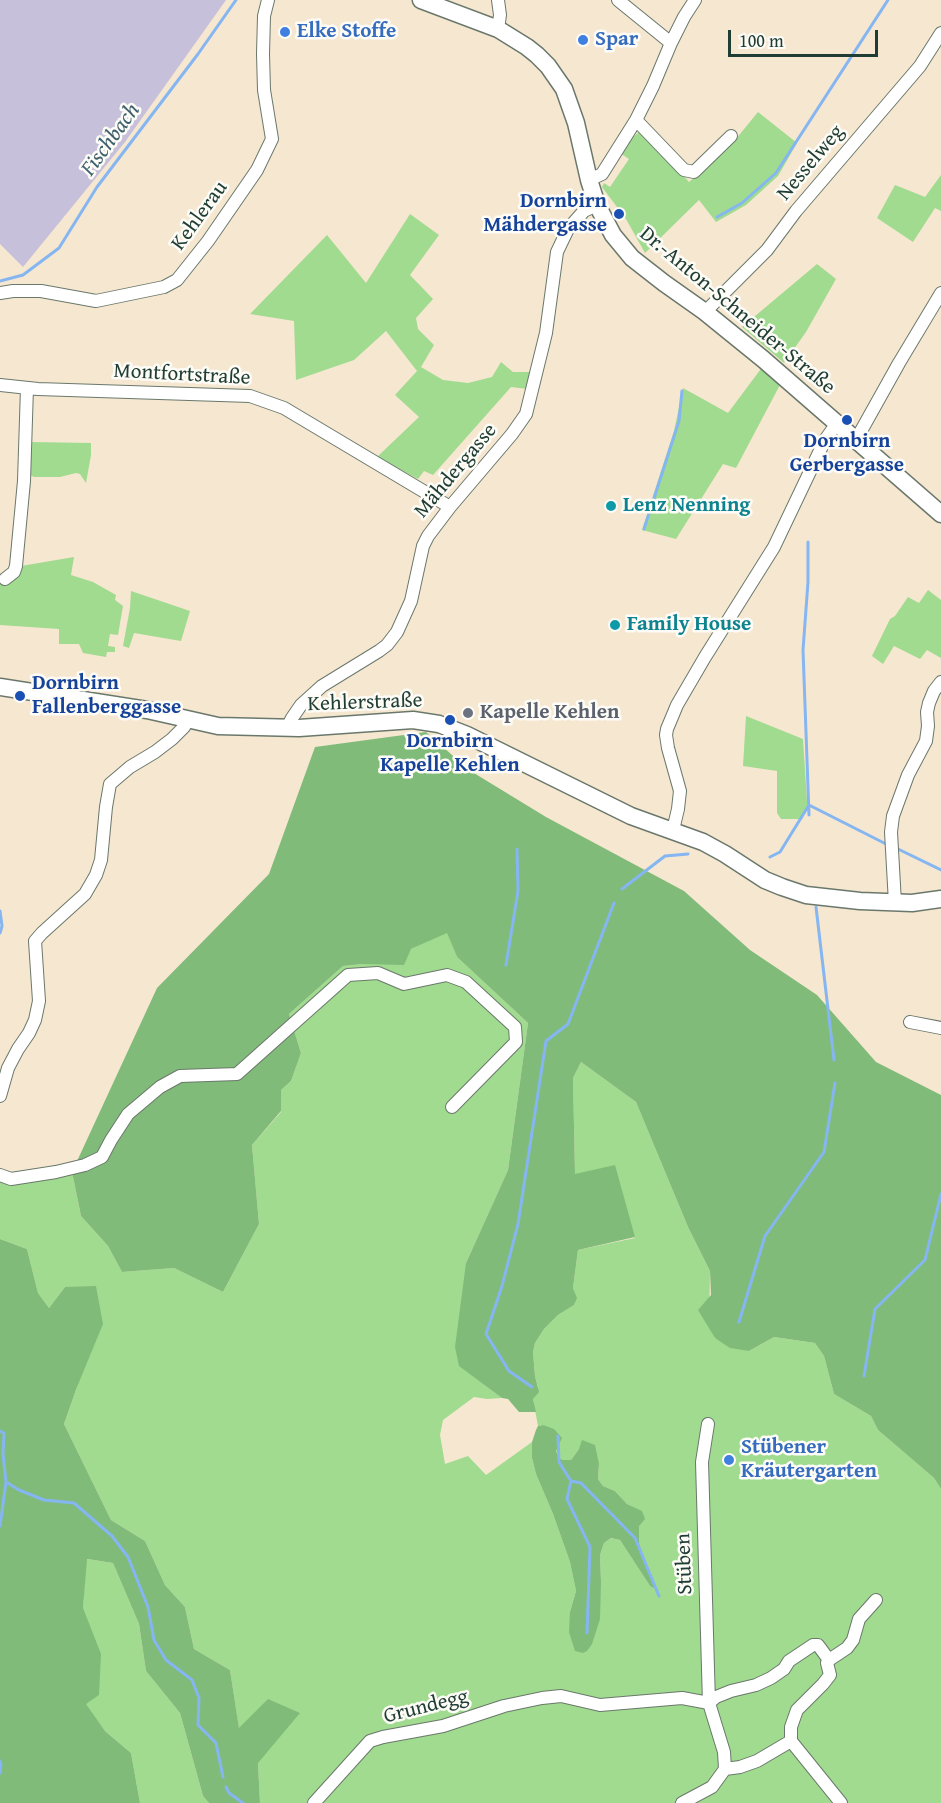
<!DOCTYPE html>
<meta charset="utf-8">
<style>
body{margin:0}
#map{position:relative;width:941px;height:1803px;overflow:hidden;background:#f6e7d1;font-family:"Gentium Book Plus",serif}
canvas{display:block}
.scale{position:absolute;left:728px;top:30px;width:150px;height:27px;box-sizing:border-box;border:3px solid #1f3d34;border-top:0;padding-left:8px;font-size:18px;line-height:21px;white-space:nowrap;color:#1f3d34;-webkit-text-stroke:4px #fdfcf7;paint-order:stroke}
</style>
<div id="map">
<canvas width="941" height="1803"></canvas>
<div class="scale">100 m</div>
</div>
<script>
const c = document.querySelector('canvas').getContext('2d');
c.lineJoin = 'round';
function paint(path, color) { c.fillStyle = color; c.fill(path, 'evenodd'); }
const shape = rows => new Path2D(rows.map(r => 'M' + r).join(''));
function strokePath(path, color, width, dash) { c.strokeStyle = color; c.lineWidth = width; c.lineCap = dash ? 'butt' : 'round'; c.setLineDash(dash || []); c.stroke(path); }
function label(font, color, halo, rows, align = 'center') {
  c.font = font + ' "Gentium Book Plus",serif'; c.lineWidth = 5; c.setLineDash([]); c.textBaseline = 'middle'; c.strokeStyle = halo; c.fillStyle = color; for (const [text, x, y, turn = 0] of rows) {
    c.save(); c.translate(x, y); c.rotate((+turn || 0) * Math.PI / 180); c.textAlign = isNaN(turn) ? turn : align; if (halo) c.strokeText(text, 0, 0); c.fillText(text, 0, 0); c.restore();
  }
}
paint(shape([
 [0,0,226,0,125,142,23,267,0,244]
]), '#c6c0da');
paint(shape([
 [758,112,797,143,778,176,746,205,716,222,699,200,645,253,626,219,602,187,604,183,610,187,629,159,620,153,632,138,639,132,652,140,689,182,731,145],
 [941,175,941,211,935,208,913,242,877,218,895,185,925,197],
 [410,214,439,235,410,275,433,299,416,318,418,329,434,345,421,367,443,380,468,383,492,377,501,362,513,372,532,372,528,389,511,387,433,475,424,471,418,479,377,457,419,417,395,395,417,371,386,331,354,360,296,380,294,321,250,314,327,235,366,283],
 [817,264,836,279,806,332,784,363,742,327],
 [763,366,781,383,736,468,723,464,676,539,642,530,674,431,683,388,728,413],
 [30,442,91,443,91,455,86,483,80,474,76,473,60,477,34,477,30,475],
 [74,557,71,575,93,582,116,595,115,600,123,606,118,635,110,634,108,646,115,647,115,652,107,652,106,657,83,653,79,644,59,644,59,629,0,625,0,581,21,566],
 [928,590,941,600,941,658,927,650,920,659,894,646,883,664,872,656,890,619,895,616,908,597,919,603],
 [131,591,190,611,181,641,134,633,129,648,123,646,130,608],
 [746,716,803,739,807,801,807,809,802,819,781,819,777,813,777,771,743,766],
 [447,932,457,957,528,1023,508,1170,466,1263,485,1385,502,1398,487,1399,474,1397,443,1420,440,1435,445,1464,468,1456,486,1475,532,1442,532,1458,536,1474,553,1514,570,1562,576,1591,570,1612,601,1581,600,1555,604,1543,611,1538,620,1540,650,1586,654,1584,639,1543,639,1526,642,1512,627,1504,615,1491,603,1486,598,1479,599,1464,579,1449,571,1460,563,1460,559,1458,556,1451,560,1442,543,1425,538,1426,533,1399,538,1387,535,1376,533,1352,535,1343,544,1329,558,1315,574,1305,576,1298,573,1288,578,1250,635,1238,575,1174,573,1078,581,1062,636,1102,688,1227,710,1271,709,1326,715,1338,749,1351,774,1337,815,1343,824,1356,834,1394,871,1416,878,1430,934,1478,941,1489,941,1803,260,1803,258,1763,239,1729,230,1670,194,1649,185,1607,165,1585,145,1541,111,1520,64,1424,77,1387,96,1287,65,1287,49,1308,38,1293,27,1249,0,1239,0,1181,4,1184,72,1172,81,1216,108,1246,122,1272,174,1268,223,1292,259,1224,252,1145,281,1112,281,1090,291,1081,301,1053,289,1014,343,966,363,964,411,949],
 [86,1559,113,1563,139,1624,146,1671,180,1713,203,1796,209,1803,140,1803,131,1753,105,1731,85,1704,83,1608]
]), '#a0db8f');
paint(shape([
 [426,732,469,770,546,817,684,891,750,950,817,995,876,1062,941,1095,941,1489,934,1478,878,1430,871,1416,834,1394,824,1356,815,1343,774,1337,749,1351,730,1348,715,1338,698,1310,711,1295,710,1271,688,1227,636,1102,581,1062,573,1078,575,1174,615,1165,635,1237,578,1250,573,1288,577,1298,574,1305,558,1315,544,1329,535,1343,533,1352,535,1376,539,1392,533,1399,536,1412,519,1412,508,1399,502,1398,459,1366,455,1347,466,1263,508,1170,528,1023,457,957,447,933,411,949,404,965,363,964,343,966,289,1014,301,1053,291,1081,281,1090,281,1111,252,1145,259,1224,223,1292,174,1268,122,1272,108,1246,81,1216,72,1172,157,988,269,874,315,747],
 [0,1239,27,1249,38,1293,49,1308,65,1287,96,1286,103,1324,77,1387,64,1424,111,1520,145,1541,165,1585,185,1607,194,1649,230,1670,239,1728,268,1699,300,1713,258,1763,260,1803,209,1803,203,1796,180,1713,146,1671,139,1624,113,1563,87,1559,83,1608,101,1654,99,1695,86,1704,105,1731,131,1753,140,1803,0,1803],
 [543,1425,554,1429,562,1438,556,1451,559,1458,563,1460,571,1460,579,1449,582,1440,595,1445,599,1464,598,1479,603,1486,615,1491,627,1504,642,1511,645,1519,639,1526,639,1543,654,1584,654,1588,650,1586,620,1540,611,1538,604,1543,600,1555,601,1581,600,1619,592,1644,587,1651,583,1653,575,1651,569,1632,570,1612,576,1591,570,1562,553,1514,536,1474,532,1458,532,1442,536,1430,538,1426]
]), '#80bb7a');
strokePath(shape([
 [717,217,742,203,776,173,888,0],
 [0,281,23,275,59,248,97,187,198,54,236,0],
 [644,529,679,421,682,391],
 [808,542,808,582,803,650,809,815],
 [898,849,941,870],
 [770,857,780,852,809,805,886,844],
 [622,889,665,856,688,854],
 [816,907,834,1060],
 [0,911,2,926,0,933],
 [506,965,518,891,517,849],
 [739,1322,765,1236,824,1152,835,1083],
 [864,1376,875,1309,925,1260,941,1194],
 [532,1387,509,1371,486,1334,502,1286,518,1224,546,1041,568,1024,614,903],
 [0,1431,4,1433,3,1454,6,1482,0,1526],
 [558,1436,559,1462,571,1481,581,1483,635,1538,659,1596],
 [571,1481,567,1499,590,1547,587,1633],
 [6,1482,19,1490,44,1500,74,1503,112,1536,128,1557,148,1607,154,1640,166,1660,192,1680,199,1698,198,1725,216,1743,223,1777],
 [0,1761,1,1765,0,1773],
 [226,1787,229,1793,243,1803]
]), '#85b6f1', 3);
const street = shape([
 [498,0,500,15,498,29],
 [618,0,671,43],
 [636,120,684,170,694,172,731,136],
 [589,180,602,174,636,120,653,86,671,43,684,17,695,0],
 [0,293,13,291,41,291,96,301,164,287,177,280,208,241,257,170,272,139,264,90,263,54,264,16,268,0],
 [705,312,767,250,796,211,920,66,941,33],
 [0,385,38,389,250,396,284,408,450,507],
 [856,440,899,363,941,293],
 [5,579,14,572,16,566,24,481,27,388],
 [287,728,292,718,301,705,322,686,379,651,387,645,397,632,411,601,423,546,428,536,450,507,512,434,526,414,546,333,557,252,568,229,584,211,597,205],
 [673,830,678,809,680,791,668,748,666,735,667,729,677,705,705,657,774,547,825,440,837,423],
 [895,903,891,832,893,816,908,775,926,741,928,726,927,712,929,703,934,691,941,682],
 [910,1022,941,1028],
 [0,1096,8,1068,18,1049,29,1033,35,1020,39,1001,35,941,42,933,85,894,96,875,101,860,106,807,110,784,130,767,155,752,172,739,184,727,188,719],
 [0,1175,11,1179,56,1172,85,1165,102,1157,111,1140,128,1114,160,1087,180,1076,237,1074,348,975,378,973,404,984,447,975,466,982,515,1027,516,1042,452,1107],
 [708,1424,702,1462,709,1703,724,1752,725,1769],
 [725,1769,740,1767,757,1761,791,1741],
 [314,1803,370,1741,383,1737,443,1726,504,1706,542,1698,561,1696,600,1705,682,1698,709,1703,716,1697,731,1691,756,1685,771,1678,784,1669,789,1661,813,1645,818,1645,829,1660],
 [682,1803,712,1787,725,1769],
 [841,1803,791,1741,791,1727,797,1710,823,1684,830,1675,827,1663,829,1660,847,1648,853,1640,859,1619,876,1600]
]);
const secondary = shape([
 [421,0,498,29,527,47,537,55,548,66,564,89,576,123,589,180,597,205,613,235,632,258,664,283,705,312,763,359,941,514],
 [0,687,147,710,218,726,299,728,413,720,439,724,467,735,631,816,703,842,725,854,765,880,782,887,806,895,860,901,912,903,941,899]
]);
strokePath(street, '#6a786b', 14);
strokePath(secondary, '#6a786b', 19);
strokePath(street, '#fff', 12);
strokePath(secondary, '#fff', 16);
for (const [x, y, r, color] of [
 [285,32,6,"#3f7fe0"],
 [583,40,6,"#3f7fe0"],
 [619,214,6,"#1a4fb4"],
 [847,420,6,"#1a4fb4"],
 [611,506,6,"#0f9aa8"],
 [615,625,6,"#0f9aa8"],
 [20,696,6,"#1a4fb4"],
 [468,713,6,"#6b7280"],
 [450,720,6,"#1a4fb4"],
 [729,1460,6,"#3f7fe0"]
]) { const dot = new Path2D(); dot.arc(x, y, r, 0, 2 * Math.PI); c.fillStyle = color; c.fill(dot); strokePath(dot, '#fdfcf7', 2); }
label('bold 21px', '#366cbe', '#fdfcf7', [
 ["Elke Stoffe",297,32],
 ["Spar",595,40],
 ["Stübener",741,1448],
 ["Kräutergarten",741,1472]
], 'left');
label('21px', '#1f3d34', '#fdfcf7', [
 ["Nesselweg",811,163,-50],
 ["Kehlerau",200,216,-54],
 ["Dr.-Anton-Schneider-Straße",737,311,40],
 ["Montfortstraße",182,375,3],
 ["Mähdergasse",456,471,-50],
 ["Kehlerstraße",365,703,-2],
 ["Stüben",685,1564,-92],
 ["Grundegg",426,1707,-14]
]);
label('bold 21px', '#164399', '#fdfcf7', [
 ["Dornbirn",607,202,"right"],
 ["Mähdergasse",607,226,"right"],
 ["Dornbirn",847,442],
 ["Gerbergasse",847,466],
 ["Dornbirn",32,684,"left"],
 ["Fallenberggasse",32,708,"left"],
 ["Dornbirn",450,742],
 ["Kapelle Kehlen",450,766]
]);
label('bold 21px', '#0d838f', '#fdfcf7', [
 ["Lenz Nenning",623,506],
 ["Family House",627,625]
], 'left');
label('bold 21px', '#5b616d', '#fdfcf7', [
 ["Kapelle Kehlen",480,713]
], 'left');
label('italic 22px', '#3e616d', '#fdfcf7', [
 ["Fischbach",111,140,-54]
]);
</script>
